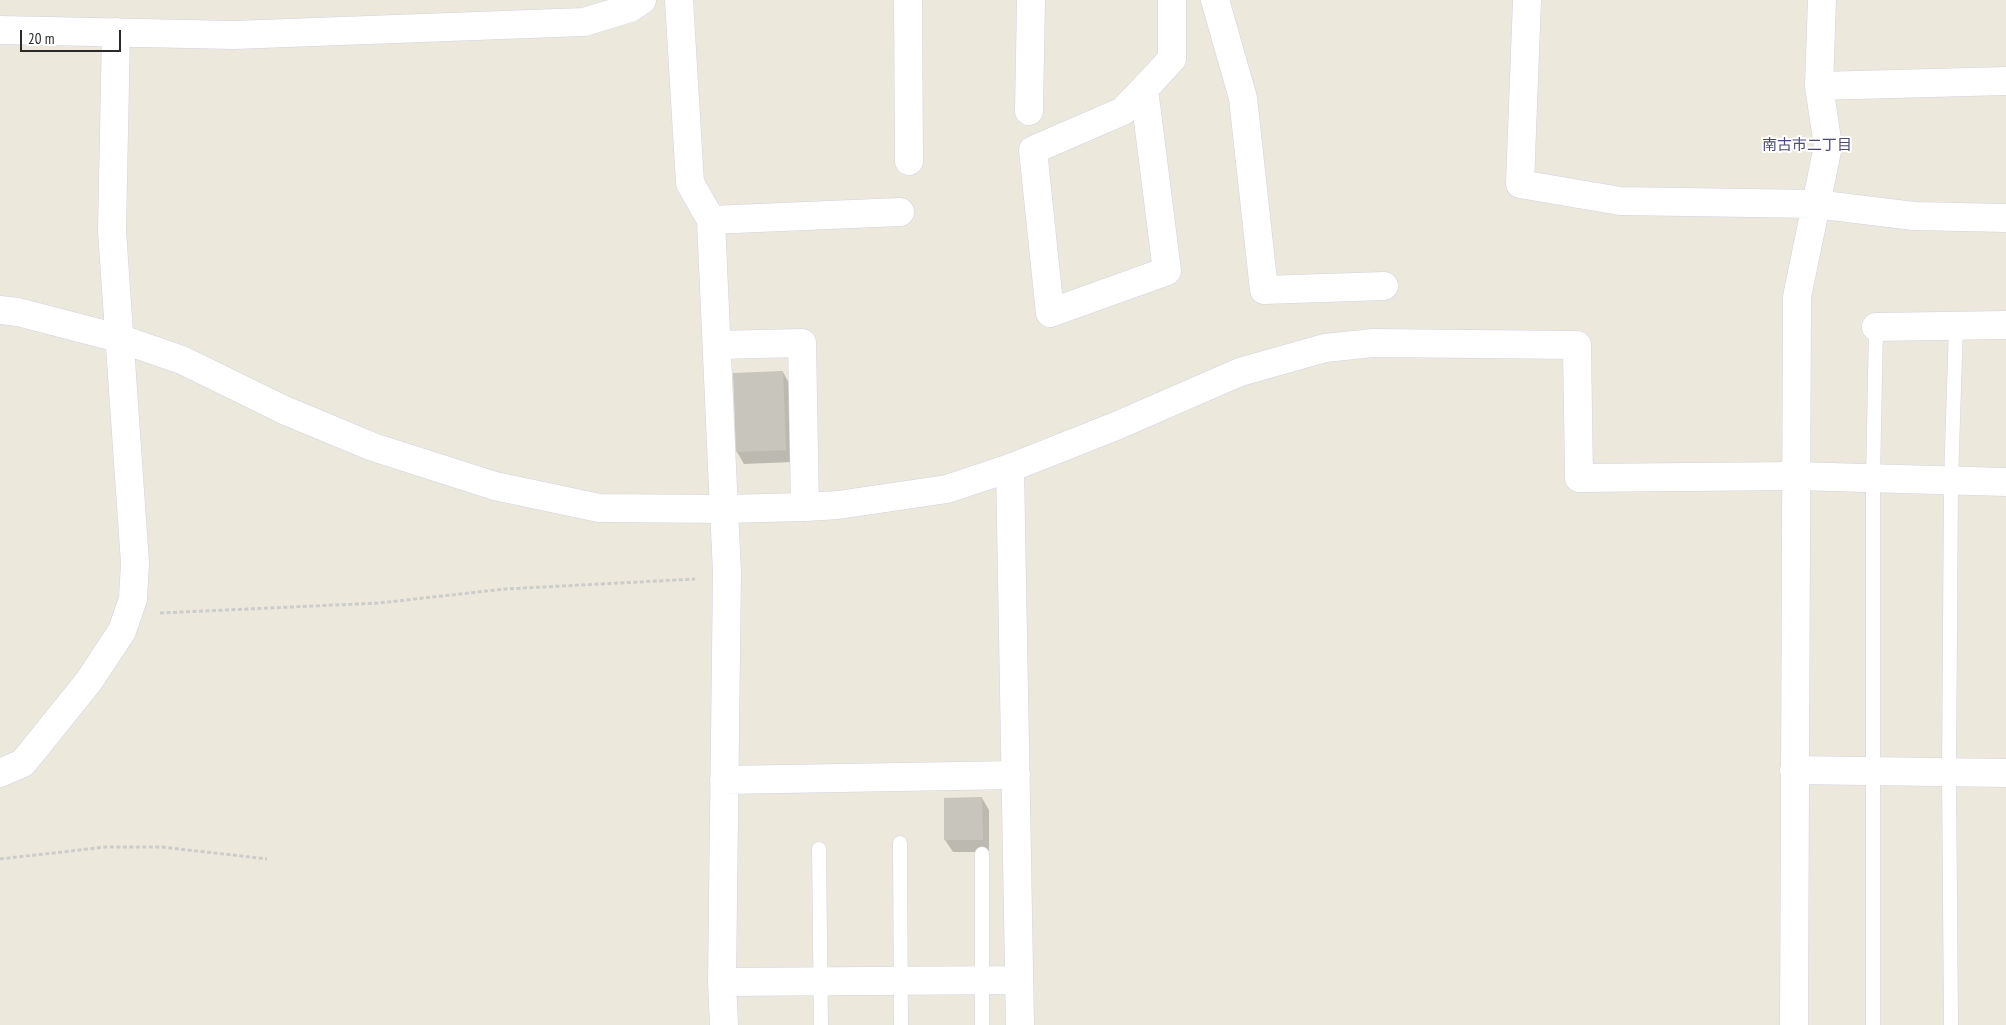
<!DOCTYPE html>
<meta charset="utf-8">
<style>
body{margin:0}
#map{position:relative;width:2006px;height:1025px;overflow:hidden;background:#ece9dc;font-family:"PT Sans Narrow",sans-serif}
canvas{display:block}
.scale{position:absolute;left:20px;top:30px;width:101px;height:22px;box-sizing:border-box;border:2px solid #2a2a2a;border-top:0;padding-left:6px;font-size:15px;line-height:18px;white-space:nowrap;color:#2a2a2a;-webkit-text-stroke:4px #fff;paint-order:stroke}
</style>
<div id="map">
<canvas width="2006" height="1025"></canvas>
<div class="scale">20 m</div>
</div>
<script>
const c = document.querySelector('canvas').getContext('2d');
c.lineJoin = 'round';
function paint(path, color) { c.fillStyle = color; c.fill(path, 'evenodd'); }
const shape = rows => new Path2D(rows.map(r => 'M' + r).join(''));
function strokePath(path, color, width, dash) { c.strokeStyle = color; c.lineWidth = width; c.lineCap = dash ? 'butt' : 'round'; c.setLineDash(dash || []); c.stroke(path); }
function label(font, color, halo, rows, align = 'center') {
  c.font = font + ' "PT Sans Narrow","Noto Sans JP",sans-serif'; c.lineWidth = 4; c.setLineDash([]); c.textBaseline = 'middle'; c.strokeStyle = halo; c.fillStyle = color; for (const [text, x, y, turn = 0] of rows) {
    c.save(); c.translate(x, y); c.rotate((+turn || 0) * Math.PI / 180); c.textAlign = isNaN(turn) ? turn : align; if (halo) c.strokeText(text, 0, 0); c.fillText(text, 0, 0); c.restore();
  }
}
paint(shape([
 [783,372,790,385,793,462,744,464,737,452,734,374],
 [982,798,989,810,989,852,953,852,945,840]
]), '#0003');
paint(shape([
 [783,371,786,450,736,452,733,373],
 [982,797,983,840,944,840,944,798]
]), '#c8c5bc');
const service = shape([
 [900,843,901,1025],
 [819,849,821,1025],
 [982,854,982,1025],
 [1873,1025,1873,478,1876,327],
 [1951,1025,1949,773,1951,481,1956,326]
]);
const minor = shape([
 [679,0,690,183,711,220,722,467,727,572,722,982,724,1025],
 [908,0,909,161],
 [1215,0,1243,98,1264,290,1384,286],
 [1527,0,1520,184,1620,201,1815,204,1914,216,2006,218],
 [0,30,234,35,584,22,630,8,642,0],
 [1819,86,2006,81],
 [1144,89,1167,271,1050,313,1033,150,1123,111,1144,89,1172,59,1172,0],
 [1029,111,1031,0],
 [711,220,900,212],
 [1876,327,2006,325],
 [717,345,802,343,805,507],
 [1010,468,1020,1025],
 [1796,476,2006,482],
 [1794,770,2006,773],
 [0,773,23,763,89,681,122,631,133,599,135,563,112,231,116,32],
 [724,780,1016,775],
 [722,982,1019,980],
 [1794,1025,1797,297,1828,146,1819,86,1822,0]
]);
const tertiary = shape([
 [0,310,18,312,118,338,182,360,284,410,373,447,495,486,599,508,724,509,805,507,838,505,947,489,1010,468,1116,426,1240,372,1325,348,1373,343,1577,345,1579,478,1796,476]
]);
strokePath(service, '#d1d1e3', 15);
strokePath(minor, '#d1d1e3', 29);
strokePath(tertiary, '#d1d1e3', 29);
strokePath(shape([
 [160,613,379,603,505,589,695,579],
 [0,859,106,847,162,847,267,859]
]), '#ccc', 3, [4, 2.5]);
strokePath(service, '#fff', 14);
strokePath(minor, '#fff', 28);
strokePath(tertiary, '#fff', 28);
label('15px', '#4b4a7b', '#fff', [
 ["南古市二丁目",1807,146]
]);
</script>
